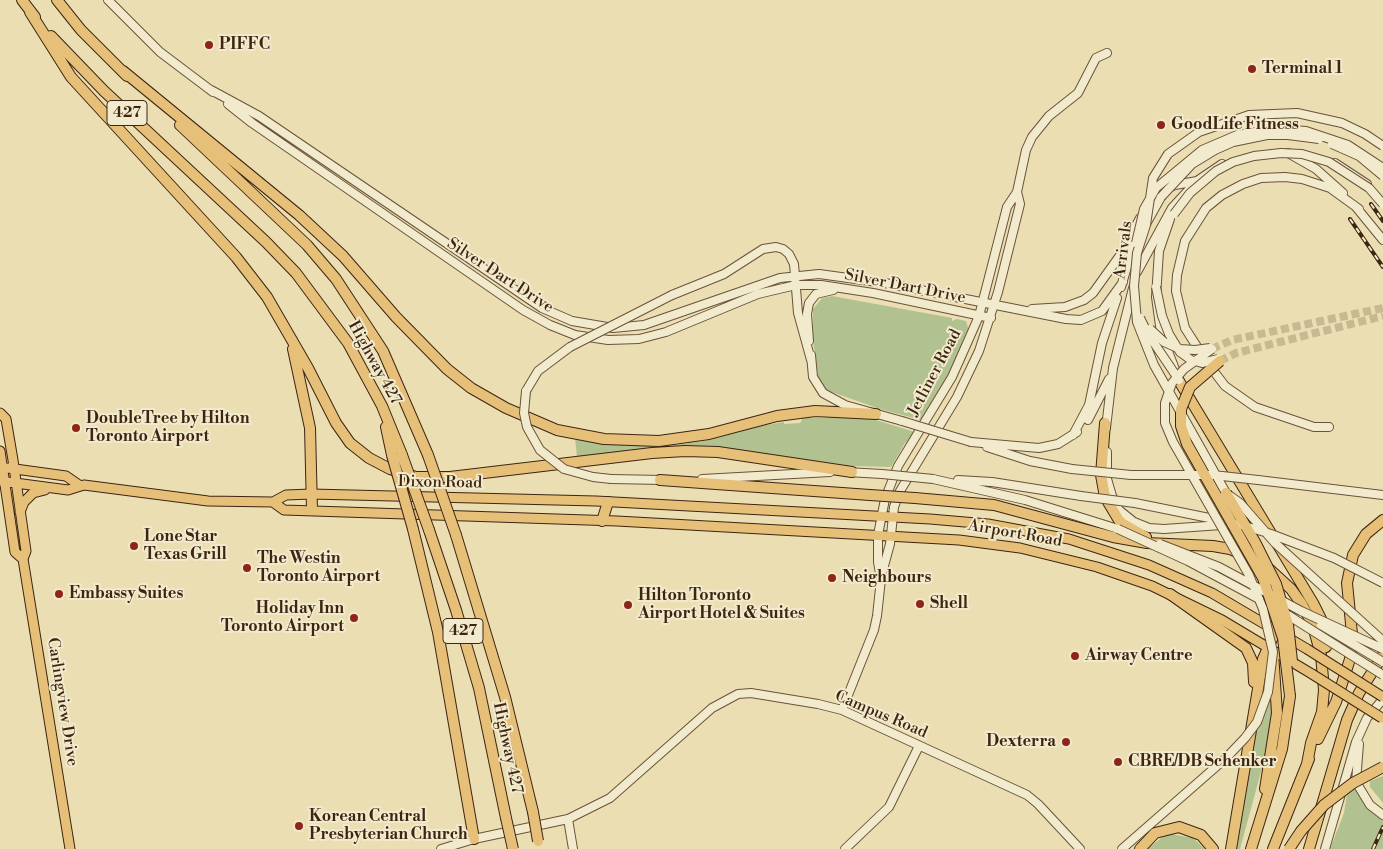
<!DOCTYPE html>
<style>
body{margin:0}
canvas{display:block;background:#ebdeb2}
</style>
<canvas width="1383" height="849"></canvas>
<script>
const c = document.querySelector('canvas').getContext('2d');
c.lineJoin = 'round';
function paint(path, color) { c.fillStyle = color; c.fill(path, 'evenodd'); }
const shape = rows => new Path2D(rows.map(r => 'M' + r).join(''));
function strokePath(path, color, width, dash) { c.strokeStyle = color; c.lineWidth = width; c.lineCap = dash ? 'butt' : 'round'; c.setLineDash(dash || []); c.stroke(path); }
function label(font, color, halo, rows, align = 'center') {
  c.font = font + ' "Libre Bodoni",serif'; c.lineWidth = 4; c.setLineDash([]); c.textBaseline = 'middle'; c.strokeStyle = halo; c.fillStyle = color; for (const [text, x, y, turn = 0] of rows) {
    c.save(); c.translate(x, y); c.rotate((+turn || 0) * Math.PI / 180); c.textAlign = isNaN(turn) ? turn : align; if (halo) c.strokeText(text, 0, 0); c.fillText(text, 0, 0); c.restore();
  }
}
paint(shape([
 [832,296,952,318,952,321,957,319,966,321,969,331,963,346,925,421,880,409,826,390,818,377,813,340,813,309,822,298],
 [845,417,876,420,918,433,905,443,891,467,852,466,711,446,664,447,577,457,575,438,613,444,676,445,710,440,761,426,784,422,784,424,800,423,803,418],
 [1270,700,1272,702,1271,724,1265,757,1240,849,1235,849,1255,732],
 [1383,776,1383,803,1370,787,1370,781],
 [1356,787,1383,817,1383,849,1330,849,1344,813,1347,793],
 [1171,834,1193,838,1205,849,1148,849,1161,838]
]), '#b1c290');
strokePath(shape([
 [1212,349,1232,340,1383,308],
 [1220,361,1236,353,1383,316]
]), '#c8b992', 8, [8, 4]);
const minor = shape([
 [108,0,160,52,213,92],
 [211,90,259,116,542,308,572,321,613,328,644,325,780,278,819,274,885,283,1066,319,1081,320,1102,311,1123,282],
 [228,104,252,123,523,310,550,325,575,335,608,340,639,339,666,332,758,294,796,285,821,285,873,293,991,318],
 [1288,153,1316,169,1343,193],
 [1335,163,1367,184],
 [1155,194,1175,185,1197,181],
 [1356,207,1383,240],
 [1170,219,1159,251,1156,297,1161,333,1176,372],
 [1146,224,1161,197],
 [1137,272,1172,208,1197,181,1222,164],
 [1121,287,1136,236],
 [672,295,724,274,763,249,776,247,783,249,789,254,794,264,798,313,811,360],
 [1032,309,1065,307,1084,300,1093,293,1121,254,1140,218],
 [809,341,807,314,809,303,816,294,833,290],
 [1201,353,1185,328,1176,291,1177,275,1185,241,1206,208,1222,195,1243,184,1261,178,1285,177,1302,179,1330,188,1359,209],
 [811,355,813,377,823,393,845,405,902,421],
 [1209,365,1225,386,1255,407,1314,427,1329,427],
 [526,391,538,371,570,347],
 [1088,420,1109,379],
 [1106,428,1113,368,1133,288],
 [1073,435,1089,405,1102,343,1117,298],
 [971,442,1039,448,1058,444,1077,432],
 [987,447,1030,461,1072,469],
 [1107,452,1107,479,1112,496,1119,510,1134,522,1149,528,1164,529,1236,524],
 [847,472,882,474],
 [1131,475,1184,475],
 [611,479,663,480],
 [702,479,830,472],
 [933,479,1025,500,1118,529],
 [958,480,992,482,1081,496],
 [1258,480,1383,495],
 [1135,503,1234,523],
 [881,577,890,544,894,507,900,491,957,397,979,351,998,292,1020,204,1017,192],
 [842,710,874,630,877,616,881,579,878,562,878,535,885,499,898,466,952,377,968,341,979,316,1007,207,1017,192,1026,150,1032,137,1049,116,1078,93,1096,58,1107,53],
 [1359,744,1356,782,1370,805,1383,815],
 [568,819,573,849],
 [441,849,474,839,568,819,610,798,712,708,738,694,751,693,818,704,842,710,1027,795,1038,804,1080,849],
 [845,849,889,807,919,746],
 [1122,849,1226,758],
 [1325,849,1356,742,1367,718,1383,699]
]);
const major = shape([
 [0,413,6,419,13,460,26,551,23,559,70,849],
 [0,451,15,552,23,559],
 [8,468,66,476,79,485],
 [0,481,68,490,84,485,208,501,273,502,286,495,311,494,596,501,930,519,988,524,1069,539,1149,565,1212,593,1307,649],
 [273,502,284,510,617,521,959,540,1020,548,1097,567,1152,586,1222,620,1312,674],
 [20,512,24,502,33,493,45,490]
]);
const highway = shape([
 [22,0,35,17],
 [57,0,81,30,127,76],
 [30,12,71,77,236,257,267,297,308,368,336,423,350,443,369,458,390,469,416,477,450,477,652,453,685,451,718,452,852,472],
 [51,36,104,91,266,242,296,273,348,343,382,406,402,455],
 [123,71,299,215,343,256,396,317,447,369,471,388,506,408,557,430,604,439,659,441,709,434,777,416,815,411,876,414],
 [180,125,307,245,336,279,383,351,428,455],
 [293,349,310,428,312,510],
 [1179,381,1313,603,1321,619,1326,647],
 [1105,423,1101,475,1105,497,1120,522,1146,537],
 [386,427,392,455],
 [660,480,870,495],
 [915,498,994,505,1113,537,1147,543,1213,546,1230,549,1255,560],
 [602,521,608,502],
 [413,529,438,632,474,839],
 [429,530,456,610,479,688,506,818],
 [456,535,505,697,533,812],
 [1268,568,1291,589,1301,603,1312,623,1321,655,1324,690,1322,712,1311,743,1307,764],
 [1170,594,1246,648,1253,663,1254,682],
 [1318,739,1336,702,1350,659,1352,634,1347,583,1353,555,1366,534,1383,520],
 [1265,789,1277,713,1273,652],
 [1140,849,1155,833,1179,827,1201,835,1213,849],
 [1231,849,1263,659,1276,630],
 [1251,849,1282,749,1290,696],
 [1273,849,1309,759],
 [1309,849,1347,720,1359,693,1383,655]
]);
strokePath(minor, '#69533a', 10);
strokePath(major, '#3e2512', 11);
strokePath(highway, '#3e2512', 12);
strokePath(minor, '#f2eacd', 8);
strokePath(major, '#e6bf79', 9);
strokePath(highway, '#e6bf79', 10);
const rail = shape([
 [1371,204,1383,221],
 [1350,219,1383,267],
 [1373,849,1383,827]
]);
strokePath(rail, '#3e2512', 4);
strokePath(rail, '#f2eacd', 2, [5.5]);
const minorBridge = shape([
 [1332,144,1359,156,1383,176],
 [1383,146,1365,134,1342,123,1297,113,1249,115,1199,132,1168,154,1153,178,1146,225,1137,253,1134,286,1137,322,1154,365,1226,493,1240,503,1275,543,1383,641],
 [1161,197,1192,164,1215,150,1233,142,1267,135,1288,135,1319,139],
 [1174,214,1190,193,1216,171,1233,162,1254,156,1281,153,1302,154,1329,162,1369,188,1383,204],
 [1136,243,1144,209,1156,188,1202,150,1237,135,1277,129,1306,131,1348,145,1383,168],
 [1156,287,1162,316,1169,334,1180,352,1191,360,1202,363,1218,359],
 [1140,318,1148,334,1179,380],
 [1150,329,1164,342,1180,349,1195,350,1210,348],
 [570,347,672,295],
 [1212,349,1184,369,1172,383,1165,403,1165,423,1173,442,1249,575,1263,609,1273,652,1268,692,1257,722,1245,738,1226,758],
 [526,391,524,413,527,427,540,450,564,469,593,477,611,479],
 [902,421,971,442],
 [1072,469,1131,475],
 [882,474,933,479],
 [1184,475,1213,475,1258,480],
 [1081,496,1135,503],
 [1238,524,1271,534,1334,558,1383,583],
 [1118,529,1188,561,1259,599],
 [1160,544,1219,567,1301,611,1383,649],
 [1283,612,1383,675],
 [1321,625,1383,662]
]);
const majorBridge = shape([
 [1307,649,1383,697],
 [1312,674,1382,718]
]);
const highwayBridge = shape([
 [1220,361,1190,387,1181,409,1181,426,1187,444,1263,578,1283,638,1290,696],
 [392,455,413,529],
 [402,455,429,530],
 [428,455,456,535],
 [1226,493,1255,542,1276,584,1288,625,1292,661],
 [870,495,915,498],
 [533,812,538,841],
 [506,818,513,849],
 [1289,849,1301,831,1324,805,1353,783,1383,767]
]);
strokePath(minorBridge, '#69533a', 10, []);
strokePath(majorBridge, '#3e2512', 11, []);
strokePath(highwayBridge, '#3e2512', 12, []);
strokePath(minorBridge, '#f2eacd', 8);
strokePath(majorBridge, '#e6bf79', 9);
strokePath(highwayBridge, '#e6bf79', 10);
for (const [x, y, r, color] of [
 [209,45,5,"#8f2418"],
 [1252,69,5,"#8f2418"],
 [1161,125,5,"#8f2418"],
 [76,428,5,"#8f2418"],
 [134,546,5,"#8f2418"],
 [247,568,5,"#8f2418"],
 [832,578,5,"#8f2418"],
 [59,594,5,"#8f2418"],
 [920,604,5,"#8f2418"],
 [628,605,5,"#8f2418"],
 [354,618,5,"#8f2418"],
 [1075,656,5,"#8f2418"],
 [1066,742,5,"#8f2418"],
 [1118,762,5,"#8f2418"],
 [299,826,5,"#8f2418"]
]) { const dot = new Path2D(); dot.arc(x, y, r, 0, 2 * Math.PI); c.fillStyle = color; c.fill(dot); strokePath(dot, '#f2eacd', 2); }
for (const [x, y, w] of [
 [127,113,40],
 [463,631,40]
]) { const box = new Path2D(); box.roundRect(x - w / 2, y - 12.5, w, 25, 4); c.fillStyle = '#f2eacd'; c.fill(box); strokePath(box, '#3e2512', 1); }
label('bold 15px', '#3e2512', null, [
 ["427",127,113],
 ["427",463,631]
]);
label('bold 16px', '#3e2512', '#f2eacd', [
 ["PIFFC",219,45],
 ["Terminal 1",1262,69],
 ["GoodLife Fitness",1171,125],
 ["DoubleTree by Hilton",86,419],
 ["Toronto Airport",86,437],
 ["Lone Star",144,537],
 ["Texas Grill",144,555],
 ["The Westin",257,559],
 ["Toronto Airport",257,577],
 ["Neighbours",842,578],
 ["Embassy Suites",69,594],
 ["Hilton Toronto",638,596],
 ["Airport Hotel & Suites",638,614],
 ["Shell",930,604],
 ["Holiday Inn",344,609,"right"],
 ["Toronto Airport",344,627,"right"],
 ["Airway Centre",1085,656],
 ["Dexterra",1056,742,"right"],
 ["CBRE/DB Schenker",1128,762],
 ["Korean Central",309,817],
 ["Presbyterian Church",309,835]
], 'left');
label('16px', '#3e2512', '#f2eacd', [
 ["Arrivals",1124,250,-83],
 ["Silver Dart Drive",500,276,33],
 ["Silver Dart Drive",905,287,11],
 ["Highway 427",374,363,61],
 ["Jetliner Road",935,373,-62],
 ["Dixon Road",440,483,1],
 ["Airport Road",1015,534,10],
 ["Carlingview Drive",62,702,81],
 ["Campus Road",881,715,23],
 ["Highway 427",507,748,78]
]);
</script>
